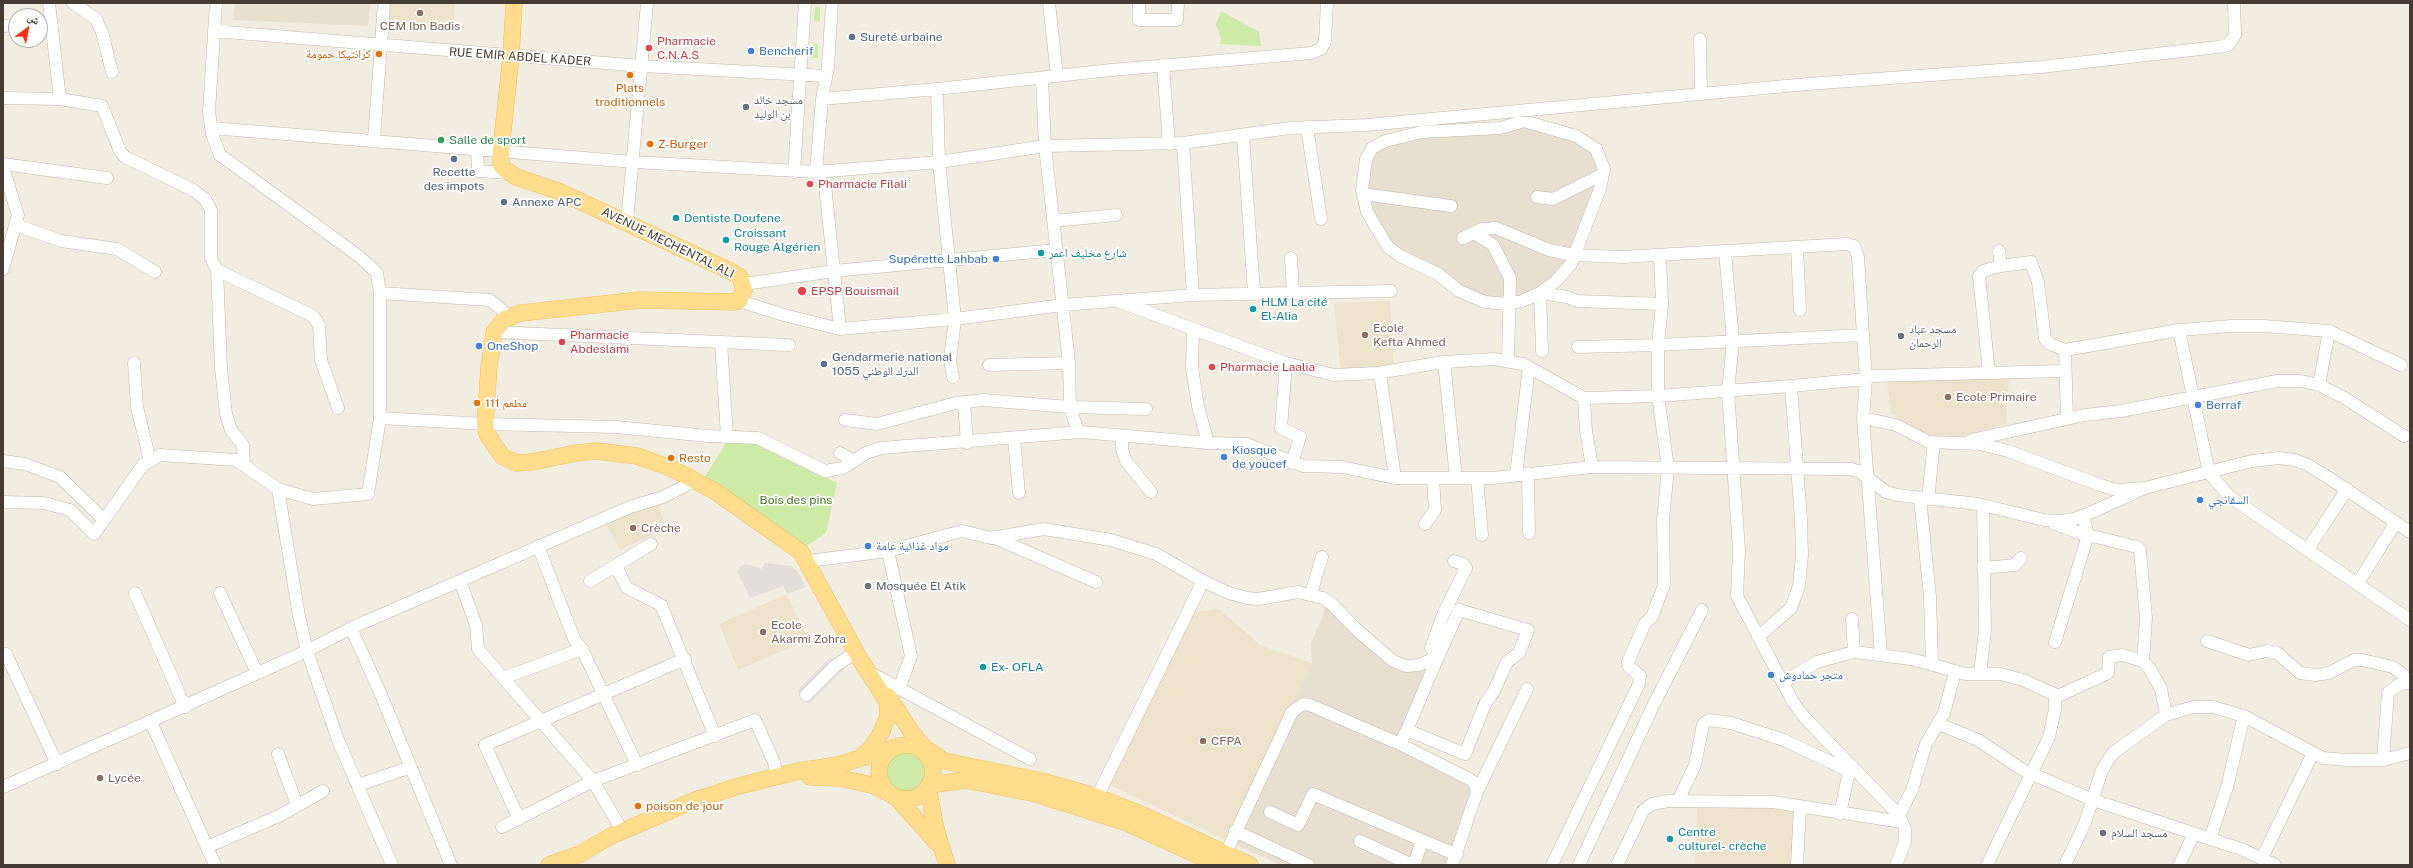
<!DOCTYPE html>
<meta charset="utf-8">
<style>
body{margin:0}
#map{position:relative;width:2413px;height:868px;overflow:hidden;background:#f2ede1;font-family:"Public Sans","Noto Naskh Arabic",sans-serif}
canvas{display:block}
.frame{position:absolute;inset:0;border:4px solid #443c32;pointer-events:none}
.north{position:absolute;left:8px;top:8px;width:40px;height:40px;box-sizing:border-box;background:#fff;border:1px solid #b4b1ad;border-radius:50%;rotate:32deg;font-size:11px;font-weight:700;line-height:16px;text-align:center;color:#443c32}
.north::after{content:'';display:block;margin:auto;width:14px;height:18px;background:#ff2d0b;clip-path:polygon(50% 0,100% 100%,50% 72%,0 100%)}
</style>
<div id="map">
<canvas width="2413" height="868"></canvas>
<div class="frame"></div>
<div class="north">ش</div>
</div>
<script>
const c = document.querySelector('canvas').getContext('2d');
c.lineJoin = 'round';
function paint(path, color) { c.fillStyle = color; c.fill(path, 'evenodd'); }
const shape = rows => new Path2D(rows.map(r => 'M' + r).join(''));
function strokePath(path, color, width, dash) { c.strokeStyle = color; c.lineWidth = width; c.lineCap = dash ? 'butt' : 'round'; c.setLineDash(dash || []); c.stroke(path); }
function label(font, color, halo, rows, align = 'center') {
  c.font = font + ' "Public Sans","Noto Naskh Arabic",sans-serif'; c.lineWidth = 3.5; c.setLineDash([]); c.textBaseline = 'middle'; c.strokeStyle = halo; c.fillStyle = color; for (const [text, x, y, turn = 0] of rows) {
    c.save(); c.translate(x, y); c.rotate((+turn || 0) * Math.PI / 180); c.textAlign = isNaN(turn) ? turn : align; if (halo) c.strokeText(text, 0, 0); c.fillText(text, 0, 0); c.restore();
  }
}
paint(shape([
 [235,3,370,3,368,26,233,20],
 [1524,121,1596,149,1604,169,1571,264,1540,293,1485,302,1415,264,1377,230,1362,175,1366,159,1385,141],
 [1323,598,1406,666,1431,673,1400,744,1480,786,1451,865,1281,865,1226,840,1312,663,1311,644,1324,613]
]), '#e7dfcf');
paint(shape([
 [388,3,455,3,453,31,384,23],
 [1390,300,1394,367,1341,371,1334,304],
 [2009,377,2006,424,1961,436,1925,435,1891,413,1887,381],
 [659,505,663,520,654,534,620,550,605,522,639,508],
 [787,594,808,640,738,670,719,624],
 [1219,609,1260,645,1312,663,1226,840,1110,785,1194,612],
 [1697,806,1796,809,1795,865,1695,865]
]), '#ede2ca');
paint(shape([
 [815,7,820,7,820,22,814,21],
 [1221,11,1259,32,1261,46,1220,44,1221,38,1216,25],
 [813,44,818,44,818,58,812,58],
 [726,443,761,443,837,483,826,533,803,548,704,478],
 '886 772a20 20 0 1 1 40 0a20 20 0 1 1-40 0Z'
]), '#cdeba6');
paint(shape([
 [765,563,791,566,797,571,806,587,787,594,783,586,750,598,737,571,740,566,746,564,761,569],
 [830,658,836,659,842,664,844,669,809,704,797,691]
]), '#e2dfdb');
const minor = shape([
 [49,3,60,99],
 [73,3,96,19,102,32,112,72],
 [832,3,828,67,822,99,816,172,825,185,840,329],
 [1049,3,1057,76],
 [1139,3,1139,20,1177,20,1178,3],
 [3,26,16,25],
 [214,31,642,66,826,76],
 [1700,39,1701,94],
 [1163,65,1169,144],
 [1042,78,1045,146,1069,363,1070,407,1078,432],
 [937,89,939,162,955,319,950,360,953,377],
 [3,98,60,99,102,106,120,151,125,157,193,190,205,199,211,210,211,258,217,270,313,316,316,320,319,326,321,360,338,408],
 [822,99,937,89,1111,70,1311,53,1321,49,1325,41,1327,3],
 [1524,121,1576,136,1596,149,1604,169,1600,189,1571,264,1556,281,1540,293,1522,301,1508,304,1485,302,1459,291,1438,274,1400,256,1388,247,1367,212,1362,190,1366,159,1372,148,1385,141,1422,132,1500,128,1524,121],
 [1307,127,1321,219],
 [211,128,634,162,816,172,939,162,1045,146,1183,143,1290,128,1367,125,1808,84,2041,67,2218,47,2228,45,2235,35,2234,3],
 [1243,135,1254,293],
 [374,140,384,3],
 [1183,143,1193,295],
 [477,148,478,171,508,173],
 [3,164,107,178],
 [3,168,18,215,3,269],
 [794,172,805,3],
 [1363,194,1451,206],
 [1537,197,1553,199,1603,174],
 [1053,221,1116,215],
 [627,222,647,3],
 [16,225,61,241,117,249,155,272],
 [1474,233,1493,245,1510,278,1508,361],
 [1463,238,1482,229,1496,228,1549,250,1574,255,1622,257,1847,244,1854,246,1858,257,1863,335,1866,379,1863,418,1881,655],
 [1797,248,1800,310],
 [1725,252,1733,341,1728,391,1739,550,1737,596,1793,702,1805,718,1899,815,1905,829,1905,842,1896,865],
 [1291,258,1293,292],
 [2001,266,2031,262,2038,282,2045,339,2050,344,2065,350],
 [217,270,221,368,226,414,231,430,243,445,244,465],
 [744,284,834,271,1056,250],
 [380,293,490,300,509,316],
 [739,301,784,315,840,329,955,319,1063,305,1193,295,1391,291],
 [1120,302,1286,363,1334,375,1377,373,1444,362,1494,359,1523,364,1584,398,1658,396,1791,386,1866,379,1872,376,2064,371],
 [1193,329,1192,368,1198,406,1208,443],
 [2179,330,2209,473,2230,497,2410,620],
 [494,332,789,345],
 [721,342,727,436],
 [1578,347,1658,345,1863,335],
 [1542,351,1540,293,1567,297,1577,301,1662,304],
 [1444,362,1456,478],
 [134,363,137,407,150,461],
 [1286,363,1281,428,1300,437,1292,463],
 [989,365,1069,363],
 [1380,373,1395,478],
 [1989,373,1979,276,1983,271,2001,266,1999,251],
 [2319,385,2329,331,2401,365],
 [1584,398,1586,431,1592,467],
 [964,402,967,443],
 [380,418,485,424,616,427,708,436,758,438,825,471,843,468,866,453,881,448,1081,432,1208,443,1247,444,1303,466,1342,467,1395,478,1493,478,1592,467,1851,469,1860,472,1886,492,1897,495,1978,504,2044,520,2060,521,2074,519,2092,512,2145,488],
 [1863,418,1896,425,1929,442,1980,444,2008,451,2100,485,2117,490,2145,488,2252,461,2279,458,2295,460,2308,465,2329,478,2410,532],
 [2067,419,2065,350,2179,330,2231,326,2264,326,2329,331],
 [845,420,877,424,956,403,983,400,1070,407,1146,409],
 [1122,436,1122,450,1126,461,1151,492],
 [1014,439,1019,493],
 [1971,440,2085,415,2121,411,2277,381,2301,381,2319,385,2343,397,2404,436],
 [840,453,853,460],
 [3,461,25,464,60,477,103,519],
 [1528,473,1529,533],
 [1516,475,1529,367],
 [1477,478,1482,535],
 [278,489,299,616,307,651,338,740,392,865],
 [1920,498,1930,597,1932,664],
 [1928,499,1934,442],
 [3,502,44,503,70,510,94,534,143,465,160,455,236,460,278,489,313,499,368,494,380,418,380,293,377,273,360,257,220,155,212,134,209,111,216,3],
 [2053,523,2080,533,2137,547,2140,550,2146,618,2143,661],
 [1425,524,1435,510,1433,478],
 [993,537,1096,582],
 [538,546,575,641,582,649,637,765],
 [2308,549,2347,489],
 [888,551,911,656,899,689],
 [808,561,888,551,962,531,991,538,1044,529,1111,540,1156,554,1203,581,1097,797],
 [616,566,627,588,661,605,715,736],
 [1983,568,2015,565,2021,558],
 [460,581,476,625,478,649,593,781,623,832],
 [590,581,651,544],
 [1203,581,1229,593,1247,598,1258,599,1298,592,1323,598,1333,605,1356,629,1393,661,1406,666,1419,665,1438,657,1431,648,1443,615,1466,568,1463,564,1454,561],
 [2358,583,2396,522],
 [135,593,185,707],
 [220,593,257,673],
 [1311,594,1322,557],
 [1852,619,1854,652],
 [351,628,379,690,451,865],
 [1758,637,1791,608,1799,586,1802,555,1801,520,1791,386],
 [2207,641,2249,655,2267,651,2277,653,2300,673,2315,675,2329,673,2354,660,2362,660,2393,667,2402,674,2409,683],
 [2055,642,2088,535,2083,516],
 [6,654,57,764],
 [869,672,1030,759],
 [1980,674,1985,630,1983,505],
 [503,678,582,649],
 [1783,682,1817,662,1854,652,1911,659,1966,674,2000,674,2023,680,2058,696,2108,673,2109,657,2122,655,2143,661,2150,669,2161,689,2166,715],
 [806,695,835,666,856,652],
 [151,722,215,865],
 [1939,724,1978,740,2023,770,2093,800,2241,849,2275,865],
 [1400,744,1407,730,1431,673,1459,610,1528,630,1519,653,1507,662,1494,691,1485,704,1465,754,1407,730],
 [278,754,297,805],
 [2383,760,2410,753],
 [358,785,411,767],
 [3,787,307,651,351,628,630,507,663,497,697,480],
 [1477,792,1527,689],
 [1678,801,1695,765,1703,724,1709,720,1731,723,1784,740,1849,771,1852,766],
 [1270,812,1298,825,1313,794,1457,855],
 [1840,814,1849,771],
 [1899,815,1912,790,1926,744,1944,713,1955,672],
 [519,819,485,745,685,659],
 [502,827,593,781,755,720,774,762,777,776],
 [1235,831,1308,865],
 [2210,839,2227,787,2244,716],
 [1360,841,1412,865],
 [207,847,281,815,323,791],
 [1226,853,1292,712,1303,704,1310,705,1400,744,1471,780,1475,784,1477,792,1452,865],
 [2262,858,2313,753],
 [1414,865,1422,841],
 [1552,865,1639,684,1640,676,1629,667,1628,662,1645,623,1652,617,1664,585,1663,520,1668,468,1658,396,1658,345,1662,304,1660,256],
 [1579,865,1653,706,1702,610],
 [1617,865,1643,811,1652,804,1668,801,1773,802,1902,822],
 [1797,865,1800,807],
 [1987,865,2049,737,2055,709,2055,695],
 [2065,865,2085,823,2102,770,2113,753,2166,715,2193,707,2213,707,2244,716,2323,758,2346,760,2383,760,2388,693,2398,685,2410,682],
 [2179,865,2194,834]
]);
const major = shape([
 [514,3,511,56,501,150,501,165,503,168,516,177,558,191,730,271,740,277,744,290,739,301,734,302,640,300,521,313,505,319,494,332,489,367,485,424,487,434,502,456,516,463,532,462,576,453,597,451,637,456,671,468,716,492,801,552,861,661,887,701,888,716,881,733,871,748,860,758],
 [888,696,912,733,925,748,944,761,1046,782,1097,797,1145,816,1250,865],
 '879 772a27 27 0 1 1 54 0a27 27 0 1 1-54 0Z',
 [810,777,839,778,858,782,875,786,890,794],
 [929,785,966,780,1036,794,1127,823,1219,865],
 [928,787,936,829,947,865],
 [897,798,937,843],
 [549,865,580,854,609,837,695,800,739,786,799,771,838,765,894,748]
]);
strokePath(minor, '#c1b7a6', 13);
strokePath(major, '#edbd55', 17);
strokePath(minor, '#fff', 12);
strokePath(major, '#ffdd8d', 16);
for (const [x, y, r, color] of [
 [420,13,4,"#8d6e63"],
 [852,37,4,"#5c6f8a"],
 [649,48,4,"#e0444e"],
 [751,51,4,"#3f7fe0"],
 [379,54,4,"#e8710a"],
 [630,75,4,"#e8710a"],
 [746,107,4,"#6b7280"],
 [441,140,4,"#2e9e5b"],
 [650,144,4,"#e8710a"],
 [454,159,4,"#5c6f8a"],
 [810,184,4,"#e0444e"],
 [504,202,4,"#5c6f8a"],
 [676,218,4,"#0f9aa8"],
 [726,240,4,"#0f9aa8"],
 [1041,253,4,"#0f9aa8"],
 [996,259,4,"#3f7fe0"],
 [802,291,5,"#e0444e"],
 [1253,309,4,"#0f9aa8"],
 [1365,335,4,"#8d6e63"],
 [1901,336,4,"#6b7280"],
 [562,342,4,"#e0444e"],
 [479,346,4,"#3f7fe0"],
 [824,364,4,"#5c6f8a"],
 [1212,367,4,"#e0444e"],
 [1948,397,4,"#8d6e63"],
 [477,403,4,"#e8710a"],
 [2198,405,4,"#3f7fe0"],
 [1224,457,4,"#3f7fe0"],
 [671,458,4,"#e8710a"],
 [2200,500,4,"#3f7fe0"],
 [633,528,4,"#8d6e63"],
 [868,546,4,"#3f7fe0"],
 [868,586,4,"#6b7280"],
 [763,632,4,"#8d6e63"],
 [983,667,4,"#0f9aa8"],
 [1771,675,4,"#3f7fe0"],
 [1203,741,4,"#8d6e63"],
 [100,778,4,"#8d6e63"],
 [638,806,4,"#e8710a"],
 [2103,833,4,"#6b7280"],
 [1670,839,4,"#0f9aa8"]
]) { const dot = new Path2D(); dot.arc(x, y, r, 0, 2 * Math.PI); c.fillStyle = color; c.fill(dot); strokePath(dot, '#fff', 1.5); }
label('12px', '#785e54', '#fff', [
 ["CEM Ibn Badis",420,26,"center"],
 ["Ecole",1373,328],
 ["Kefta Ahmed",1373,342],
 ["Ecole Primaire",1956,397],
 ["Crèche",641,528],
 ["Ecole",771,625],
 ["Akarmi Zohra",771,639],
 ["CFPA",1211,741],
 ["Lycée",108,778]
], 'left');
label('12px', '#4e5e75', '#fff', [
 ["Sureté urbaine",860,37],
 ["Recette",454,172,"center"],
 ["des impots",454,186,"center"],
 ["Annexe APC",512,202],
 ["Gendarmerie national",832,357],
 ["1055 الدرك الوطني",832,371]
], 'left');
label('12px', '#be3a42', '#fff', [
 ["Pharmacie",657,41],
 ["C.N.A.S",657,55],
 ["Pharmacie Filali",818,184],
 ["EPSP Bouismail",811,291],
 ["Pharmacie",570,335],
 ["Abdeslami",570,349],
 ["Pharmacie Laalia",1220,367]
], 'left');
label('12px', '#366cbe', '#fff', [
 ["Bencherif",759,51],
 ["Supérette Lahbab",988,259,"right"],
 ["OneShop",487,346],
 ["Berraf",2206,405],
 ["Kiosque",1232,450],
 ["de youcef",1232,464],
 ["السفانجي",2208,500],
 ["مواد غذائية عامة",876,546],
 ["متجر حمادوش",1779,675]
], 'left');
label('12px', '#c56008', '#fff', [
 ["كرانتيكا حمومة",371,54,"right"],
 ["Plats",630,88,"center"],
 ["traditionnels",630,102,"center"],
 ["Z-Burger",658,144],
 ["مطعم 111",485,403],
 ["Resto",679,458],
 ["poison de jour",646,806]
], 'left');
label('12px', '#443c32', '#fff', [
 ["RUE EMIR ABDEL KADER",520,57,4],
 ["AVENUE MECHENTAL ALI",668,243,26]
]);
label('12px', '#5b616d', '#fff', [
 ["مسجد خالد",754,100],
 ["بن الوليد",754,114],
 ["مسجد عباد",1909,329],
 ["الرحمان",1909,343],
 ["Mosquée El Atik",876,586],
 ["مسجد السلام",2111,833]
], 'left');
label('12px', '#27864d', '#fff', [
 ["Salle de sport",449,140]
], 'left');
label('12px', '#0d838f', '#fff', [
 ["Dentiste Doufene",684,218],
 ["Croissant",734,233],
 ["Rouge Algérien",734,247],
 ["شارع مخليف اعمر",1049,253],
 ["HLM La cité",1261,302],
 ["El-Alia",1261,316],
 ["Ex- OFLA",991,667],
 ["Centre",1678,832],
 ["culturel- crèche",1678,846]
], 'left');
label('12px', '#447921', '#fff', [
 ["Bois des pins",796,500]
]);
</script>
